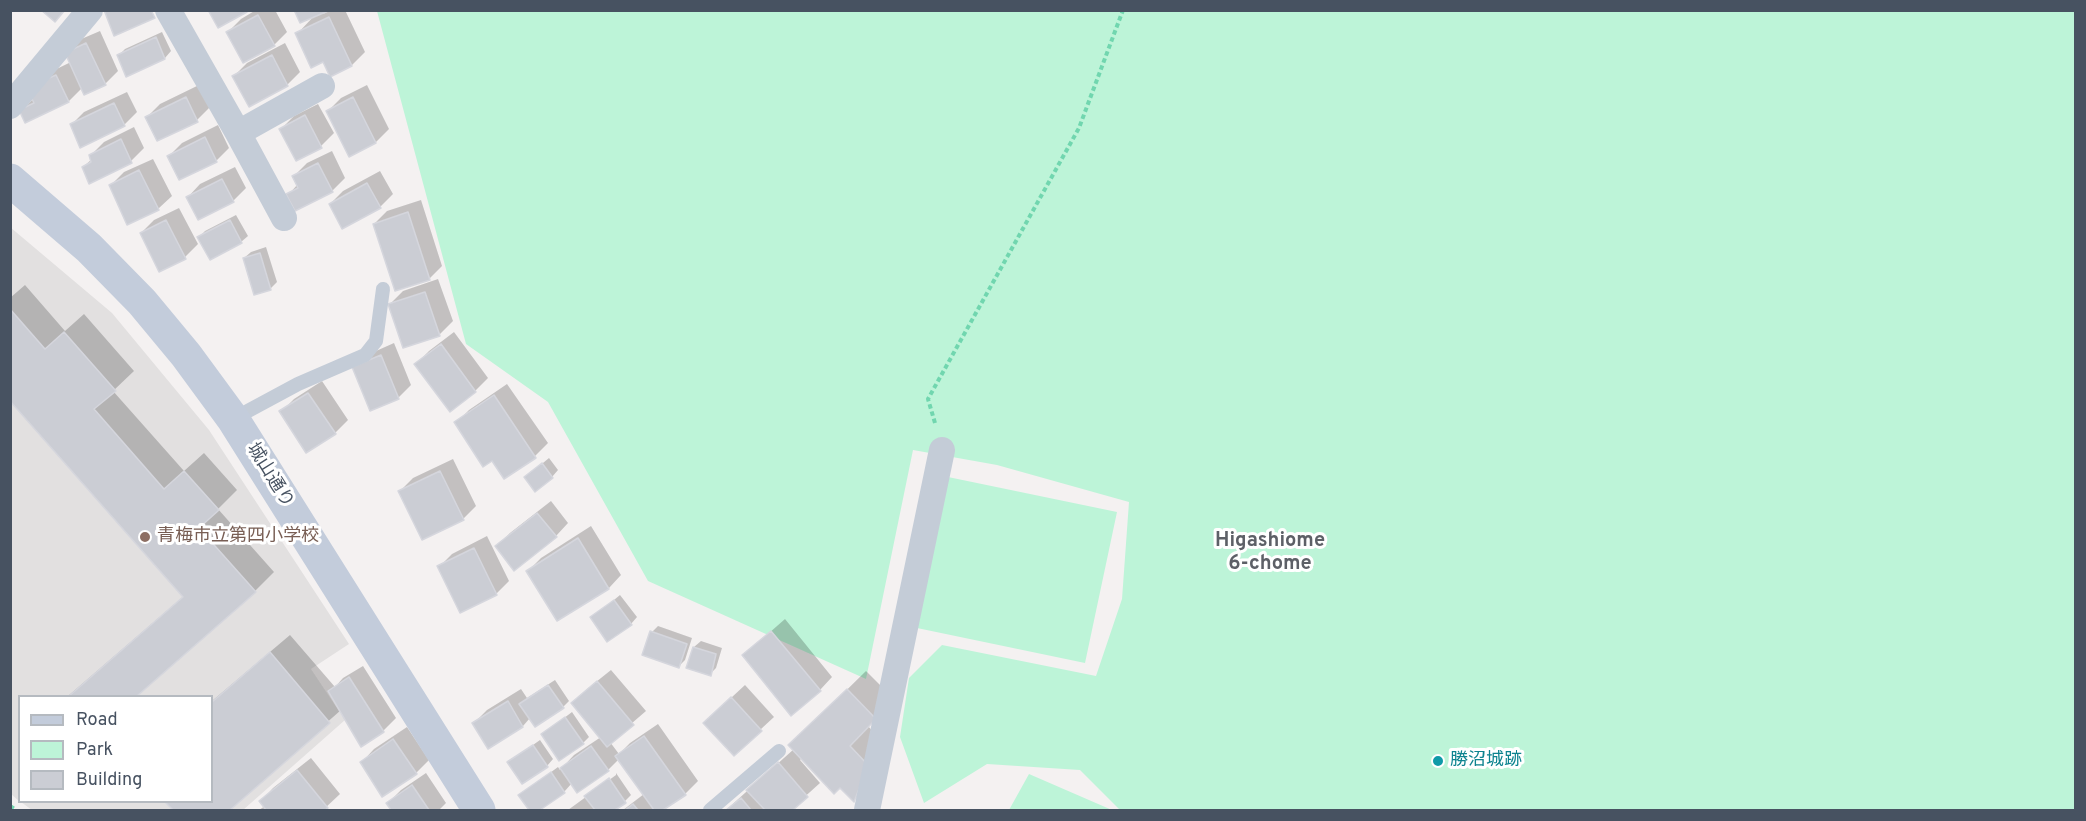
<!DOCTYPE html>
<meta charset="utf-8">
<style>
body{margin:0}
#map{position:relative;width:2086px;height:821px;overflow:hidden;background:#f4f1f1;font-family:Overpass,sans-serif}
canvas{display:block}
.frame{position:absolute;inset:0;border:12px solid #475261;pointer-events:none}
.legend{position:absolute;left:18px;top:695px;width:195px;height:108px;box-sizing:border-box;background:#fff;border:2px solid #b5bac0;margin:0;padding:8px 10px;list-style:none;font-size:18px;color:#475261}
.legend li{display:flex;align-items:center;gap:12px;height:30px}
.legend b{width:30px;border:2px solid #b5bac0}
</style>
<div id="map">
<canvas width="2086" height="821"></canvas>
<div class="frame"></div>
<ul class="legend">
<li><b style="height:8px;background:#c3ccdb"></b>Road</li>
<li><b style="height:16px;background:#bdf4d8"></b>Park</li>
<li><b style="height:16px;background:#cbcdd4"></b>Building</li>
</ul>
</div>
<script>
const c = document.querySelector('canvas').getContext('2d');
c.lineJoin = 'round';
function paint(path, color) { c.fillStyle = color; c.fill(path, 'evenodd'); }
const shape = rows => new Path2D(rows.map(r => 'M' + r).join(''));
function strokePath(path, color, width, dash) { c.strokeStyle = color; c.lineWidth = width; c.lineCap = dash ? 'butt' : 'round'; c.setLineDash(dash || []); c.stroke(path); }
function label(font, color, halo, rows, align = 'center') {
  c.font = font + ' Overpass,"Noto Sans JP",sans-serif'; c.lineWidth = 6; c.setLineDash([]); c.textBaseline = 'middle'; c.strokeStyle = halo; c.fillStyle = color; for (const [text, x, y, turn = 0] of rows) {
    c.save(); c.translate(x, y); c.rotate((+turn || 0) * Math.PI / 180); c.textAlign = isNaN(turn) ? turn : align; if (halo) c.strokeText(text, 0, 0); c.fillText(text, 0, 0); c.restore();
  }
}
paint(shape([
 [10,227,112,313,209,430,349,644,311,669,345,720,243,810,32,810,21,802,212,802,212,696,20,696,19,801,11,794]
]), '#e2e0e0');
paint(shape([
 [377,11,2075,11,2075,810,1120,810,1080,770,987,764,924,803,900,737,909,678,942,645,1096,676,1122,599,1129,502,997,465,913,450,866,679,648,581,548,402,466,344],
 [948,477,1117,512,1085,663,917,628],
 [1029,774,1112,810,1009,810]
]), '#bdf4d8');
paint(shape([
 [256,10,275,10,287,32,274,45,228,32,241,19],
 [326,10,323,14,331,10,345,10,365,52,352,65,330,75,323,60,297,34,315,15],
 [100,31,118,71,105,84,82,88,69,101,26,121,21,111,34,98,42,76,71,62,66,53,79,40],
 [162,32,171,51,165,58,127,75,118,56,125,49],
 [285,43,300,72,287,85,250,105,234,76,247,63],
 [199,85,210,107,197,120,147,117,160,104],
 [367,85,389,129,376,142,350,155,328,111,341,98],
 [127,92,137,112,124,125,71,125,84,112],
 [318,104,334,133,321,146,281,129,294,116],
 [218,125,229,148,216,161,169,156,182,143],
 [134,127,144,148,131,161,83,167,92,159,91,155,104,142],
 [332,151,345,178,332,191,288,195,298,184,294,176,307,163],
 [153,159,172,196,159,208,128,223,111,185,124,172],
 [235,167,246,188,233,201,188,197,200,184],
 [380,171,393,194,380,207,330,204,343,191],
 [421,200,442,266,429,279,374,224,387,211],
 [179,208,198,244,185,257,141,233,154,220],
 [236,215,248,236,241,242,199,237,205,231],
 [266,247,277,282,270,289,244,258,251,252],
 [438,279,453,321,440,334,404,346,390,304,403,291],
 [25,285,65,331,84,314,134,371,113,391,184,471,204,453,237,490,218,509,274,572,255,591,135,696,68,696,184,596,10,398,10,298],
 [454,332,488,378,475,391,450,410,416,364,429,351],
 [394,343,411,385,398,398,371,409,367,355],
 [322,381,348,420,335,433,281,412,294,399],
 [507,384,548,443,535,456,504,477,492,459,456,423,469,410],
 [549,458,558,470,552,477,526,477],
 [453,459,476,506,463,519,400,491,413,478],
 [551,501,568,523,556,536,497,546,510,533],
 [591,526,621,575,609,588,557,619,528,571,541,558],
 [487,536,509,581,496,594,439,567,452,554],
 [620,595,637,617,631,624,592,618],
 [785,619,832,677,820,690,744,655],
 [658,626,692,638,685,660,679,666,652,632],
 [290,635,335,687,343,678,363,666,396,718,383,731,341,710,228,810,175,810,167,802,212,802,212,701],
 [701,641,722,648,716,668,710,674,694,647],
 [611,670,646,711,610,742,619,754,630,743,658,724,698,781,685,794,661,810,623,810,644,794,619,759,608,770,572,783,564,792,537,810,531,810,520,795,558,767,560,770,574,755,601,737,586,690],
 [866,671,894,699,868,726,886,746,873,781,854,800,840,786,802,758,800,760,820,783,790,810,726,810,794,749,809,727],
 [555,680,569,701,563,707,530,718,523,726,489,747,474,723,487,710,521,689,527,698],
 [745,685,774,717,734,754,718,710],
 [572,712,589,737,583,743,543,734],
 [407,727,429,760,416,773,362,762,374,749],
 [540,740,553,759,547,766,509,762],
 [311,758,340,794,323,810,259,810,265,806,261,801,273,788],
 [426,773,446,803,439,810,393,810,388,803,401,790],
 [616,773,631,795,625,801,612,810,568,810,616,775]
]), '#0003');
const building = shape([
 [41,10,65,10,55,22,41,10],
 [104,10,151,10,155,18,114,36,104,10],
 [208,10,246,10,247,12,218,28,208,10],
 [294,10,328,10,328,11,300,23,294,10],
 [258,15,275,46,243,63,226,32,258,15],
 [329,17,352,66,330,77,323,62,311,68,295,33,329,17],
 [156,37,165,59,126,77,117,55,156,37],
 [86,43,106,85,84,95,65,53,86,43],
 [272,55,288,86,249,107,232,76,272,55],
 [56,75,69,102,25,123,19,110,34,103,27,88,56,75],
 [186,97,198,122,157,141,145,117,186,97],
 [353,97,376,143,349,157,326,111,353,97],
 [114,103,125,126,80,148,70,124,114,103],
 [305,115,322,148,296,161,279,129,305,115],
 [205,137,217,162,179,180,167,156,205,137],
 [121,139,132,163,89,184,82,167,91,162,89,155,121,139],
 [318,163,333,192,295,211,286,194,298,188,292,176,318,163],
 [139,170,159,210,127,225,109,185,139,170],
 [222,179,234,202,198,220,186,197,222,179],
 [367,183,381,208,342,229,329,204,367,183],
 [408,212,430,280,395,291,373,224,408,212],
 [166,220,186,259,159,272,140,233,166,220],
 [230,220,242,243,210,260,197,237,230,220],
 [260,253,271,290,254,295,243,258,260,253],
 [425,292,440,336,403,348,388,304,425,292],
 [10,309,45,349,64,332,116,391,94,409,164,489,184,471,219,510,199,528,256,592,137,696,69,696,183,597,10,401,10,309],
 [441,344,476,392,450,412,414,364,441,344],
 [381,355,399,399,370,411,352,367,381,355],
 [308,393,336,434,306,453,279,411,308,393],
 [494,395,536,458,504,479,492,461,483,467,454,422,494,395],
 [542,463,553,478,535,492,524,477,542,463],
 [440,471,464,520,422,540,398,491,440,471],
 [537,513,557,537,514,571,495,546,537,513],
 [578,538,609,589,557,621,526,571,578,538],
 [474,548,497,595,460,613,437,566,474,548],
 [614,600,632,625,607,642,590,617,614,600],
 [650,631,687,644,679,668,642,655,650,631],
 [771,631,821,691,791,716,742,655,771,631],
 [693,647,716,654,711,676,686,668,693,647],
 [270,652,330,723,230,810,173,810,165,802,212,802,212,702,270,652],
 [349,677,384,732,361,747,328,691,349,677],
 [597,681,634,725,607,747,571,703,597,681],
 [548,685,564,708,535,727,519,704,548,685],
 [847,689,876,719,850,746,868,765,854,802,840,788,834,794,788,745,847,689],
 [731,697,762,731,734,756,703,723,731,697],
 [508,701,523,727,488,749,472,723,508,701],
 [565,717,584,744,559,761,541,734,565,717],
 [644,736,686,795,663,810,654,810,615,756,644,736],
 [393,739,417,774,382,797,360,762,393,739],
 [533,745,548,767,522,784,507,762,533,745],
 [591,746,609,771,577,793,560,768,591,746],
 [778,762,808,797,793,810,765,810,746,790,778,762],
 [297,770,328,808,325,810,266,810,259,801,297,770],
 [551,772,565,793,540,810,529,810,518,795,551,772],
 [609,778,626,803,615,810,595,810,584,796,609,778],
 [412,785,429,810,391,810,386,803,412,785],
 [741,798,751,810,726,810,741,798],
 [633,804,638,810,625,810,633,804]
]);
paint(building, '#cbcdd4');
strokePath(building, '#d5d6dd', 1.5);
strokePath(shape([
 [935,423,928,399,1079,128,1123,10],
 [10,806,16,810]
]), '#71d6af', 4, [4.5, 3]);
strokePath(shape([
 [233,419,298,384,365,355,376,341,383,289],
 [710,810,779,751]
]), '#c4ccd7', 14);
strokePath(shape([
 [168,10,238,133,284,218],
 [10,106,90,10],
 [238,133,322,86],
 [867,810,942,450]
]), '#c4ccd7', 26);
strokePath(shape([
 [10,180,89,248,142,302,186,355,233,419,479,810]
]), '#c3ccdb', 33);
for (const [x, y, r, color] of [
 [145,537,6,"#8d6e63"],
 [1438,761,6,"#0f9aa8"]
]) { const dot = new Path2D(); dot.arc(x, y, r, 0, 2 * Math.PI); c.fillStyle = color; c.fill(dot); strokePath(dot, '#fff', 2); }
label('18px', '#475261', '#fff', [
 ["城山通り",269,476,58]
]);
label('18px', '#785e54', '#fff', [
 ["青梅市立第四小学校",157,537]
], 'left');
label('18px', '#0d838f', '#fff', [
 ["勝沼城跡",1450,761]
], 'left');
label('bold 20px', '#5d6067', '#fff', [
 ["Higashiome",1270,542],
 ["6-chome",1270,565]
]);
</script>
